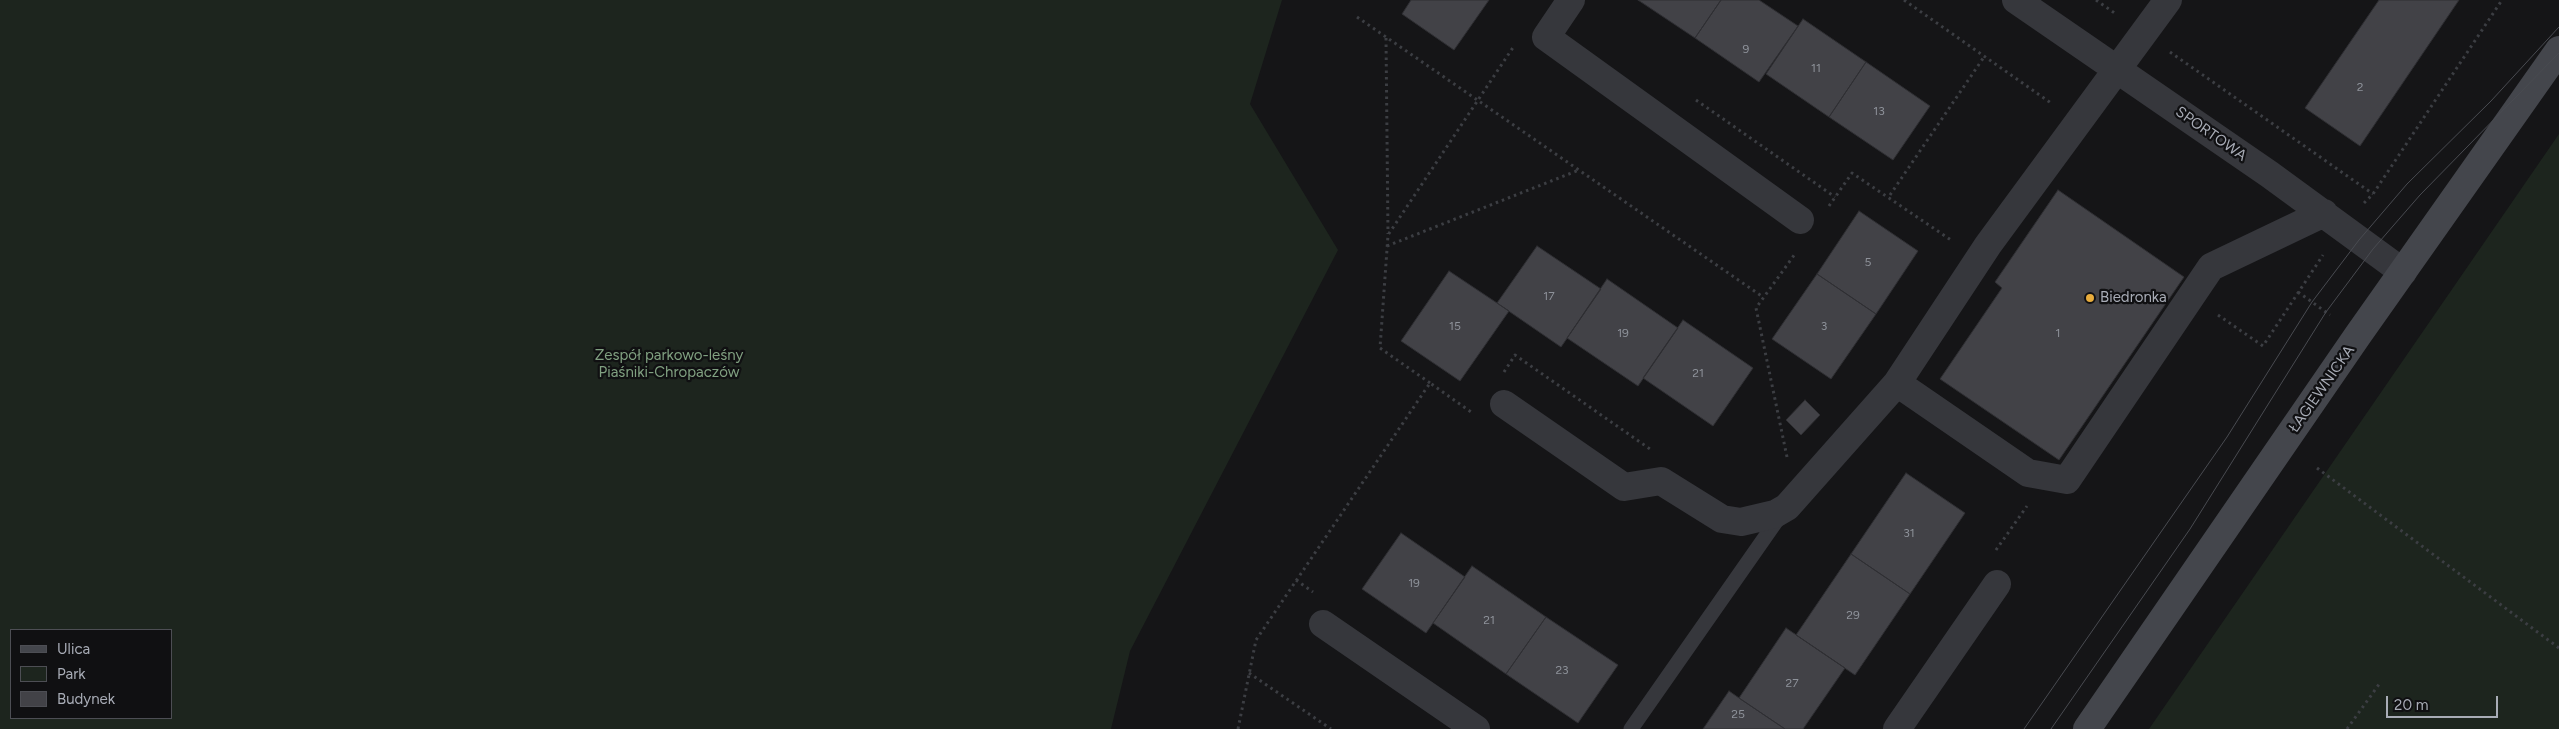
<!DOCTYPE html>
<meta charset="utf-8">
<style>
body{margin:0}
#map{position:relative;width:2559px;height:729px;overflow:hidden;background:#151517;font-family:Figtree,sans-serif}
canvas{display:block}
.legend{position:absolute;left:10px;top:629px;width:162px;height:90px;box-sizing:border-box;background:#101012;border:1px solid #4d4e54;margin:0;padding:6px 9px;list-style:none;font-size:15px;color:#a8acb6}
.legend li{display:flex;align-items:center;gap:10px;height:25px}
.legend b{width:25px;border:1px solid #4d4e54}
.scale{position:absolute;left:2386px;top:696px;width:112px;height:22px;box-sizing:border-box;border:2px solid #a8acb6;border-top:0;padding-left:6px;font-size:15px;line-height:18px;white-space:nowrap;color:#a8acb6;-webkit-text-stroke:4px #101012;paint-order:stroke}
</style>
<div id="map">
<canvas width="2559" height="729"></canvas>
<ul class="legend">
<li><b style="height:6px;background:#44464c"></b>Ulica</li>
<li><b style="height:14px;background:#1d251e"></b>Park</li>
<li><b style="height:14px;background:#424247"></b>Budynek</li>
</ul>
<div class="scale">20 m</div>
</div>
<script>
const c = document.querySelector('canvas').getContext('2d');
c.lineJoin = 'round';
function paint(path, color) { c.fillStyle = color; c.fill(path, 'evenodd'); }
const shape = rows => new Path2D(rows.map(r => 'M' + r).join(''));
function strokePath(path, color, width, dash) { c.strokeStyle = color; c.lineWidth = width; c.lineCap = dash ? 'butt' : 'round'; c.setLineDash(dash || []); c.stroke(path); }
function label(font, color, halo, rows, align = 'center') {
  c.font = font + ' Figtree,sans-serif'; c.lineWidth = 4.5; c.setLineDash([]); c.textBaseline = 'middle'; c.strokeStyle = halo; c.fillStyle = color; for (const [text, x, y, turn = 0] of rows) {
    c.save(); c.translate(x, y); c.rotate((+turn || 0) * Math.PI / 180); c.textAlign = isNaN(turn) ? turn : align; if (halo) c.strokeText(text, 0, 0); c.fillText(text, 0, 0); c.restore();
  }
}
paint(shape([
 [0,0,1282,0,1250,104,1338,250,1130,651,1111,729,0,729],
 [171,630,171,718,11,718,11,630],
 [2559,134,2559,729,2149,729]
]), '#1d251e');
const building = shape([
 [1411,0,1489,0,1454,50,1402,14,1411,0],
 [1638,0,1721,0,1695,38,1638,0],
 [1721,0,1759,0,1798,26,1759,82,1695,38,1721,0],
 [2379,0,2459,0,2360,146,2305,108,2379,0],
 [1803,19,1866,62,1829,117,1766,74,1803,19],
 [1866,62,1930,106,1893,160,1829,117,1866,62],
 [2058,190,2184,277,2059,460,1940,379,2002,288,1995,282,2058,190],
 [1859,211,1918,251,1876,314,1817,274,1859,211],
 [1537,246,1601,289,1561,347,1497,303,1537,246],
 [1449,271,1509,311,1460,381,1401,341,1449,271],
 [1817,274,1876,314,1831,379,1772,339,1817,274],
 [1607,279,1678,328,1638,386,1567,338,1607,279],
 [1683,320,1753,368,1713,426,1643,378,1683,320],
 [1805,400,1820,415,1801,435,1786,420,1805,400],
 [1906,473,1965,513,1910,594,1851,554,1906,473],
 [1401,533,1465,577,1426,633,1362,589,1401,533],
 [1851,554,1910,594,1855,675,1796,635,1851,554],
 [1472,566,1546,617,1506,674,1433,623,1472,566],
 [1546,617,1618,665,1578,723,1506,674,1546,617],
 [1786,628,1845,668,1803,729,1785,729,1739,698,1786,628],
 [1729,691,1739,698,1785,729,1703,729,1729,691]
]);
paint(building, '#424247');
strokePath(building, '#2f2f33', 1);
strokePath(shape([
 [1904,0,2051,103],
 [2096,0,2116,14],
 [1357,17,1763,297],
 [1386,38,1388,234],
 [2170,52,2373,194],
 [1696,100,1835,197],
 [1890,195,1984,57],
 [2364,203,2373,194,2502,0],
 [1829,206,1852,173,1951,240],
 [1387,246,1579,170],
 [2298,292,2330,315],
 [2218,315,2263,346,2323,255],
 [1504,372,1515,355,1650,449],
 [1430,383,1380,348,1388,235,1514,46],
 [1787,457,1756,308,1795,254],
 [2317,468,2559,648],
 [1996,550,2027,506],
 [1296,580,1313,592],
 [1249,673,1331,729],
 [1238,729,1256,640,1430,383,1471,412],
 [2347,729,2380,683]
]), '#3c3e43', 3, [2.5, 4]);
strokePath(shape([
 [1631,729,1782,513]
]), '#36373c', 15);
strokePath(shape([
 [1571,0,1546,37,1800,220],
 [2016,0,2269,174,2403,272],
 [1897,383,2028,473,2067,480,2211,267,2324,213],
 [1504,404,1624,487,1661,481,1722,519,1741,522,1775,514,1787,507,1897,383,1988,245,2168,0],
 [1323,624,1476,729],
 [1897,729,1997,584]
]), '#36373c', 28);
strokePath(shape([
 [2087,729,2358,335,2559,50]
]), '#44464c', 28);
strokePath(shape([
 [2024,729,2227,437,2312,302,2359,240,2407,184,2491,101,2559,27],
 [2051,729,2190,529,2326,312,2373,249,2420,195,2559,53]
]), '#494b51', 1);
for (const [x, y, r, color] of [
 [2090,298,5,"#e8ac3c"]
]) { const dot = new Path2D(); dot.arc(x, y, r, 0, 2 * Math.PI); c.fillStyle = color; c.fill(dot); strokePath(dot, '#101012', 2); }
label('12px', '#8e929a', null, [
 ["9",1746,49],
 ["11",1816,68],
 ["2",2360,87],
 ["13",1879,111],
 ["5",1868,262],
 ["17",1549,296],
 ["15",1455,326],
 ["3",1824,326],
 ["19",1623,333],
 ["1",2058,333],
 ["21",1698,373],
 ["31",1909,533],
 ["19",1414,583],
 ["29",1853,615],
 ["21",1489,620],
 ["23",1562,670],
 ["27",1792,683],
 ["25",1738,714]
]);
label('15px', '#a8acb6', '#101012', [
 ["SPORTOWA",2211,134,35],
 ["ŁAGIEWNICKA",2322,389,-55]
]);
label('15px', '#a8acb6', '#101012', [
 ["Biedronka",2100,298]
], 'left');
label('15px', '#80a081', '#101012', [
 ["Zespół parkowo-leśny",669,356],
 ["Piaśniki-Chropaczów",669,373]
]);
</script>
